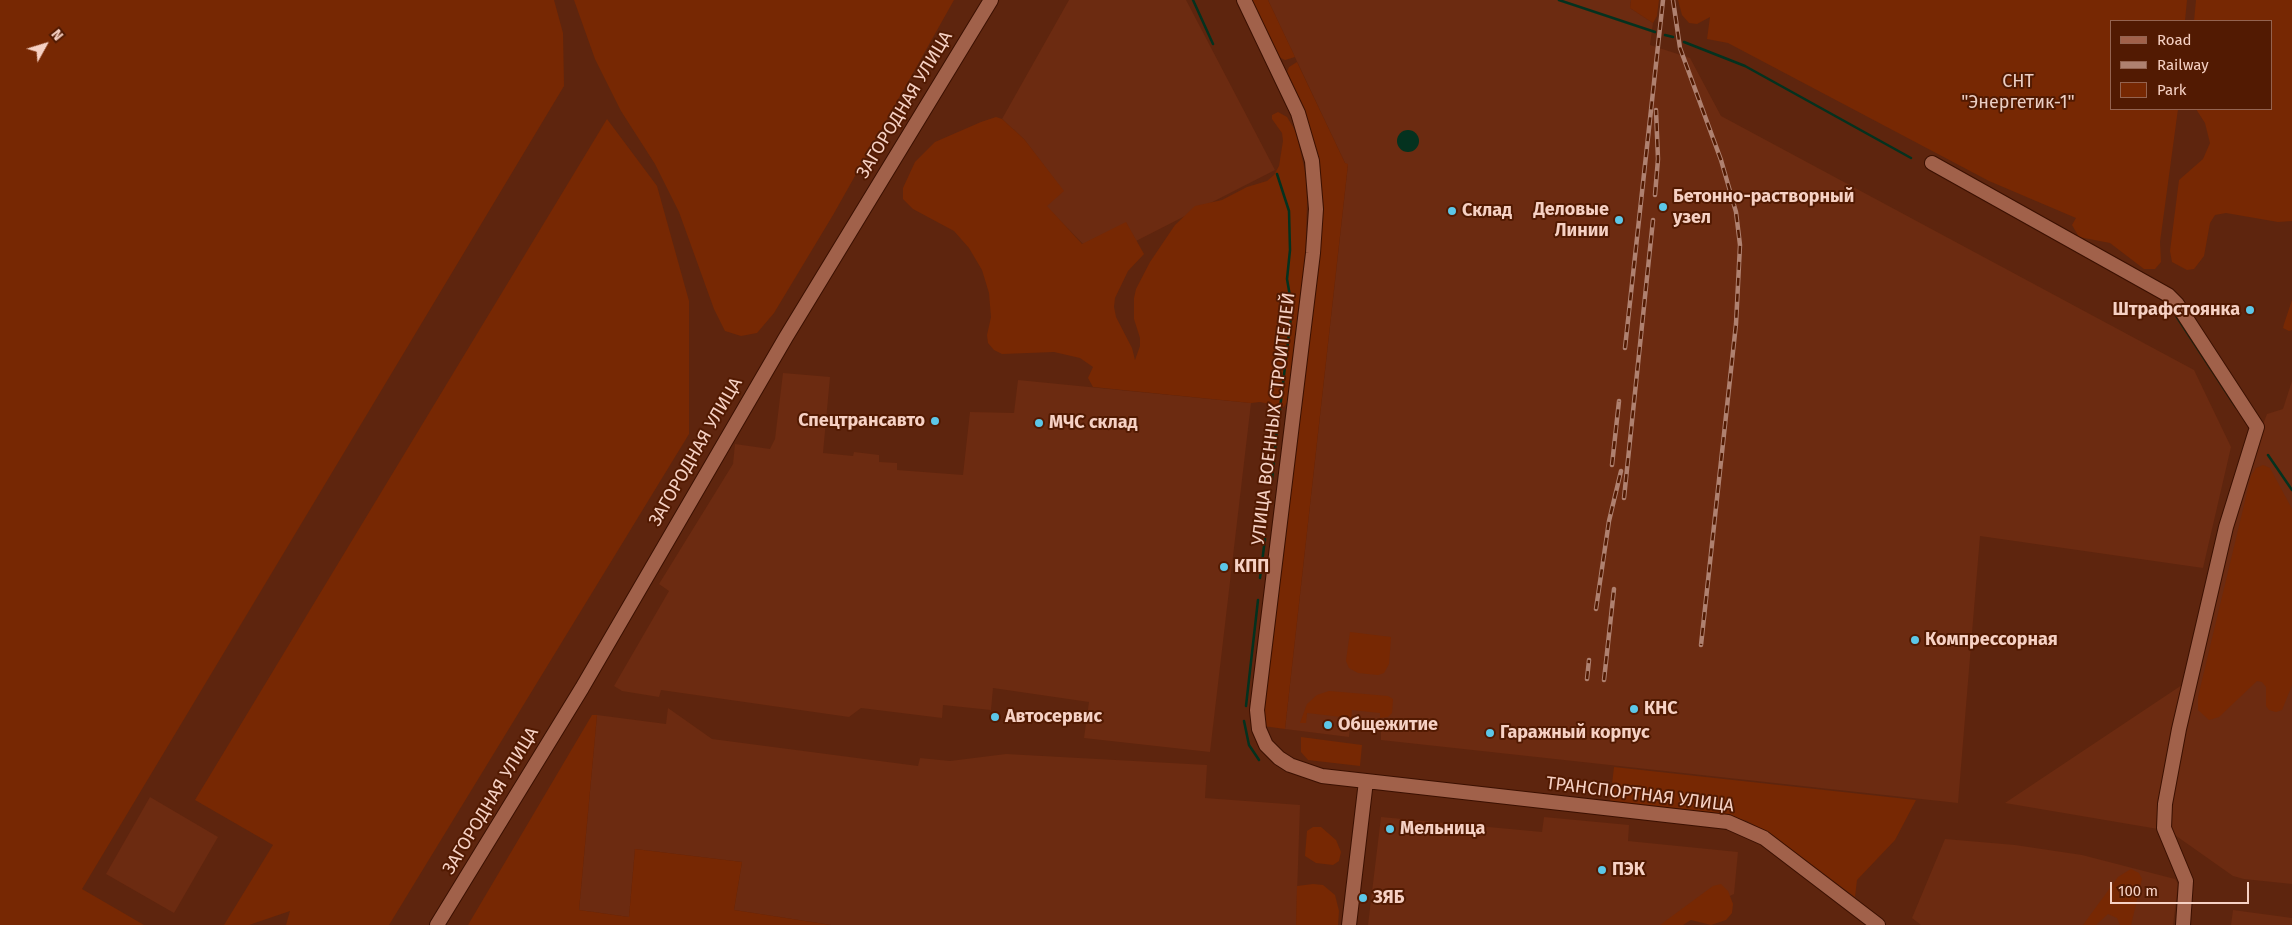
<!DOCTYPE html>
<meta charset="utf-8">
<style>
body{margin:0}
#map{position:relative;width:2292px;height:925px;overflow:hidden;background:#5e250e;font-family:"Fira Sans",sans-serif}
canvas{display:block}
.legend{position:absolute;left:2110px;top:20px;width:162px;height:90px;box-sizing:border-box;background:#521a02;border:1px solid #946350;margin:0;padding:6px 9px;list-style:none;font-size:15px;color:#f6d1c4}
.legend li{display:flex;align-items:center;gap:10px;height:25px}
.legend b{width:25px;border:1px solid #946350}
.north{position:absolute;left:20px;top:20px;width:50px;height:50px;-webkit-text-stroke:4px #521a02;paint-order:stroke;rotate:51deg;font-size:14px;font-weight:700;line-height:20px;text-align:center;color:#f6d1c4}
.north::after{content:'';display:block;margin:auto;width:18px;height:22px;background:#f6d1c4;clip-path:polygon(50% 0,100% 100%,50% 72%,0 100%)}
.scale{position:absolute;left:2110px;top:882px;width:139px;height:22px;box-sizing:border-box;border:2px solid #f6d1c4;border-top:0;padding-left:6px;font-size:15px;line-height:18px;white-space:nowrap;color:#f6d1c4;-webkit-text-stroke:4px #521a02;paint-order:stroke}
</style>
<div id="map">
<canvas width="2292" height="925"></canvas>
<ul class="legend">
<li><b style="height:6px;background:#a1614a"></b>Road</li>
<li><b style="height:6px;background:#af8170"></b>Railway</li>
<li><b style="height:14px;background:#772803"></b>Park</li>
</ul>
<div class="north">N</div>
<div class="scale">100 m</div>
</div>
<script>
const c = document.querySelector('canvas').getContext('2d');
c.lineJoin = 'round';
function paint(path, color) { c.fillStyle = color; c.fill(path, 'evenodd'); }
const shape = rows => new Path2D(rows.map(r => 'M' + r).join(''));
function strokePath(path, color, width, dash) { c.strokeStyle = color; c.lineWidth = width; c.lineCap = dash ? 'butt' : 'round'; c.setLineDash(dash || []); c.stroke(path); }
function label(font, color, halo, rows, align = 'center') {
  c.font = font + ' "Fira Sans",sans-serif'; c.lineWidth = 4; c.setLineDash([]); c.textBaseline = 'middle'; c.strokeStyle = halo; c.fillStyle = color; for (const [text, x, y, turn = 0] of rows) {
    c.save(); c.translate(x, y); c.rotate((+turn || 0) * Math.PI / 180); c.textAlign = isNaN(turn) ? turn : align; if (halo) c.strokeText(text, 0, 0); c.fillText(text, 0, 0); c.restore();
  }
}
paint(shape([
 [1069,0,1186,0,1275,170,1136,241,1126,223,1083,244,1046,206,1063,191,1024,139,1002,119],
 [1268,0,1631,0,1630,8,1653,23,1650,45,1690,58,1721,116,2194,370,2231,447,2203,568,1980,536,1958,803,1381,740,1381,730,1372,729,1350,727,1349,737,1285,729,1348,165,1345,163],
 [783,373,830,377,823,453,853,456,854,452,879,455,879,462,897,463,897,470,963,475,970,412,1014,413,1018,380,1251,403,1210,752,1084,738,1089,702,993,688,991,710,943,705,942,718,861,708,849,717,661,690,659,697,622,691,614,686,669,591,659,584,733,464,735,444,770,449,775,439],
 [2292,381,2292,884,2244,879,2233,876,2165,828,2167,805,2245,471,2267,414,2283,409],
 [2188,681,2158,829,2005,803],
 [668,708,712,739,918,766,920,758,950,761,1006,754,1207,765,1205,798,1300,805,1296,925,831,925,734,910,742,862,635,849,629,917,579,910,597,715,666,724],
 [150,797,218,837,174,913,106,874],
 [1381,817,1542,832,1544,817,1629,825,1628,841,1738,852,1734,894,1669,925,1368,925],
 [1945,839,2015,845,2082,855,2175,879,2178,884,2173,925,1921,925,1912,918],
 [2233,910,2292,918,2292,925,2231,925]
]), '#6c2b11');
paint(shape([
 [0,0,554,0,563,33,564,86,82,889,144,925,0,925],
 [574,0,954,0,833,215,774,313,757,333,741,336,725,331,714,309,679,212,655,164,621,111,595,59],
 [1251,0,1268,0,1295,57,1285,60,1279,57],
 [1631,0,1659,0,1657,16,1653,23,1630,8],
 [1678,0,2187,0,2185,21,2111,21,2111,109,2178,109,2160,242,2161,262,2155,269,2144,269,2110,243,2079,237,2072,225,2076,218,1989,181,1728,43,1707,39,1710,17,1697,24,1689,23,1682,15],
 [2196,0,2292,0,2292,221,2278,222,2226,213,2215,215,2210,223,2204,256,2194,269,2187,270,2172,262,2170,251,2179,180,2203,159,2210,143,2205,123,2196,109,2271,109,2271,21,2194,21],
 [1297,62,1345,163,1348,164,1285,729,1263,726,1262,719,1322,215,1319,168,1287,72,1289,67],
 [1278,112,1287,117,1296,132,1306,176,1307,202,1305,262,1289,399,1284,407,1260,402,1251,403,1093,387,1088,378,1093,367,1080,358,1054,352,1002,354,994,350,988,343,987,335,991,317,989,293,982,270,969,248,954,231,913,209,903,199,903,188,915,162,935,142,981,122,996,117,1002,119,1024,139,1064,191,1047,206,1082,244,1126,222,1144,254,1128,271,1115,298,1114,307,1116,317,1132,348,1135,360,1140,346,1140,338,1134,319,1134,298,1136,289,1150,262,1175,225,1195,206,1222,200,1247,187,1267,181,1274,175,1279,166,1283,141,1282,133,1272,119,1272,115],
 [607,119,657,186,689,301,689,434,389,925,286,925,290,911,249,925,224,925,273,845,195,800],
 [2292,300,2292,330,2289,331,2283,328,2284,324],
 [2263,465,2270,468,2292,509,2292,685,2282,710,2276,712,2269,710,2266,706,2266,687,2262,682,2257,681,2219,717,2209,720,2198,710,2198,697,2251,476,2256,468],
 [1350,632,1391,637,1389,664,1384,673,1378,675,1358,673,1349,668,1346,661],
 [1329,691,1388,696,1393,699,1392,713,1388,717,1380,718,1380,713,1352,710,1351,718,1307,713,1306,723,1300,723,1307,704,1317,695],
 [592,715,597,715,579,910,629,917,635,849,742,862,734,910,831,925,468,925],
 [1301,737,1362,745,1360,766,1308,760,1301,752],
 [1614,767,1916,800,1895,840,1857,880,1855,897,1771,834,1747,821,1723,814,1610,802],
 [1313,827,1321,827,1336,840,1341,852,1339,861,1333,865,1316,863,1305,856,1307,831],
 [2131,869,2139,873,2142,879,2131,925,2120,925,2117,918,2108,914,2096,925,2083,925,2118,877],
 [1313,884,1323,885,1335,895,1339,911,1338,925,1296,925,1297,886],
 [1721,884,1728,891,1733,904,1732,913,1726,920,1711,925,1691,920,1683,925,1660,925,1713,886]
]), '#772803');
paint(shape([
 '1397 141a11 11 0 1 1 22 0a11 11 0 1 1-22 0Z'
]), '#04321f');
strokePath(shape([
 [1193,0,1213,44],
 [1559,0,1655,32],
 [1665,35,1673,37],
 [1684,42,1745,66,1911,158],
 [1277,174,1289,211,1290,250,1287,279,1292,308,1279,417],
 [2169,305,2236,407],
 [2268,455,2292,490],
 [1272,479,1277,430],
 [1260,578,1265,539],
 [1246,706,1258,600],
 [1244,721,1249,745,1259,760]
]), '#04321f', 2.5);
const minor = shape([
 [1244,0,1298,113,1312,161,1316,209,1313,253,1257,710,1259,729,1266,745,1279,758,1290,765,1322,776,1728,822,1764,838,1878,925],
 [1932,163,2168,295,2177,304,2257,427,2226,527,2179,729,2165,804,2164,828,2186,881,2183,925],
 [437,925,582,688,786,337,991,0],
 [1349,925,1366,781]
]);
strokePath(minor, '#3b1001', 16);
strokePath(minor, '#a1614a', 14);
const rail = shape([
 [1673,0,1680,48,1721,160,1736,212,1740,245,1736,324,1701,645],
 [1655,195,1658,159,1656,110],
 [1625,348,1663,0],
 [1612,465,1619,401],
 [1624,498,1653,220],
 [1596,609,1609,521,1621,471],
 [1587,679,1589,660],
 [1604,680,1614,589]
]);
strokePath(rail, '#af8170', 4.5);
strokePath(rail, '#521a02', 2.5, [8]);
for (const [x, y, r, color] of [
 [1663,207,5,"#5cc7e8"],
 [1452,211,5,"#5cc7e8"],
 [1619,220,5,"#5cc7e8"],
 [2250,310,5,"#5cc7e8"],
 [935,421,5,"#5cc7e8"],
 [1039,423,5,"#5cc7e8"],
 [1224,567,5,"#5cc7e8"],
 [1915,640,5,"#5cc7e8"],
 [1634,709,5,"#5cc7e8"],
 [995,717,5,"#5cc7e8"],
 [1328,725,5,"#5cc7e8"],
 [1490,733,5,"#5cc7e8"],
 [1390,829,5,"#5cc7e8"],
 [1602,870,5,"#5cc7e8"],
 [1363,898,5,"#5cc7e8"]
]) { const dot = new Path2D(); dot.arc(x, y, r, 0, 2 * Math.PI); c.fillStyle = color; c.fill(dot); strokePath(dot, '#521a02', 2); }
label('18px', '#ebcec4', '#521a02', [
 ["СНТ",2018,82],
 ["\"Энергетик-1\"",2018,103]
]);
label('18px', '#f6d1c4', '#521a02', [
 ["ЗАГОРОДНАЯ УЛИЦА",905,105,-59],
 ["УЛИЦА ВОЕННЫХ СТРОИТЕЛЕЙ",1274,419,-83],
 ["ЗАГОРОДНАЯ УЛИЦА",696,452,-60],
 ["ТРАНСПОРТНАЯ УЛИЦА",1640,795,7],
 ["ЗАГОРОДНАЯ УЛИЦА",491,801,-59]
]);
label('bold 18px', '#f6d1c4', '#521a02', [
 ["Бетонно-растворный",1673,197],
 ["узел",1673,218],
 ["Деловые",1609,210,"right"],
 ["Линии",1609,231,"right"],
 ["Склад",1462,211],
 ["Штрафстоянка",2240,310,"right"],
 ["Спецтрансавто",925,421,"right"],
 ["МЧС склад",1049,423],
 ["КПП",1234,567],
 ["Компрессорная",1925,640],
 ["КНС",1644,709],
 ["Автосервис",1005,717],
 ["Общежитие",1338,725],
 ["Гаражный корпус",1500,733],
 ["Мельница",1400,829],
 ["ПЭК",1612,870],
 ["ЗЯБ",1373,898]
], 'left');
</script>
